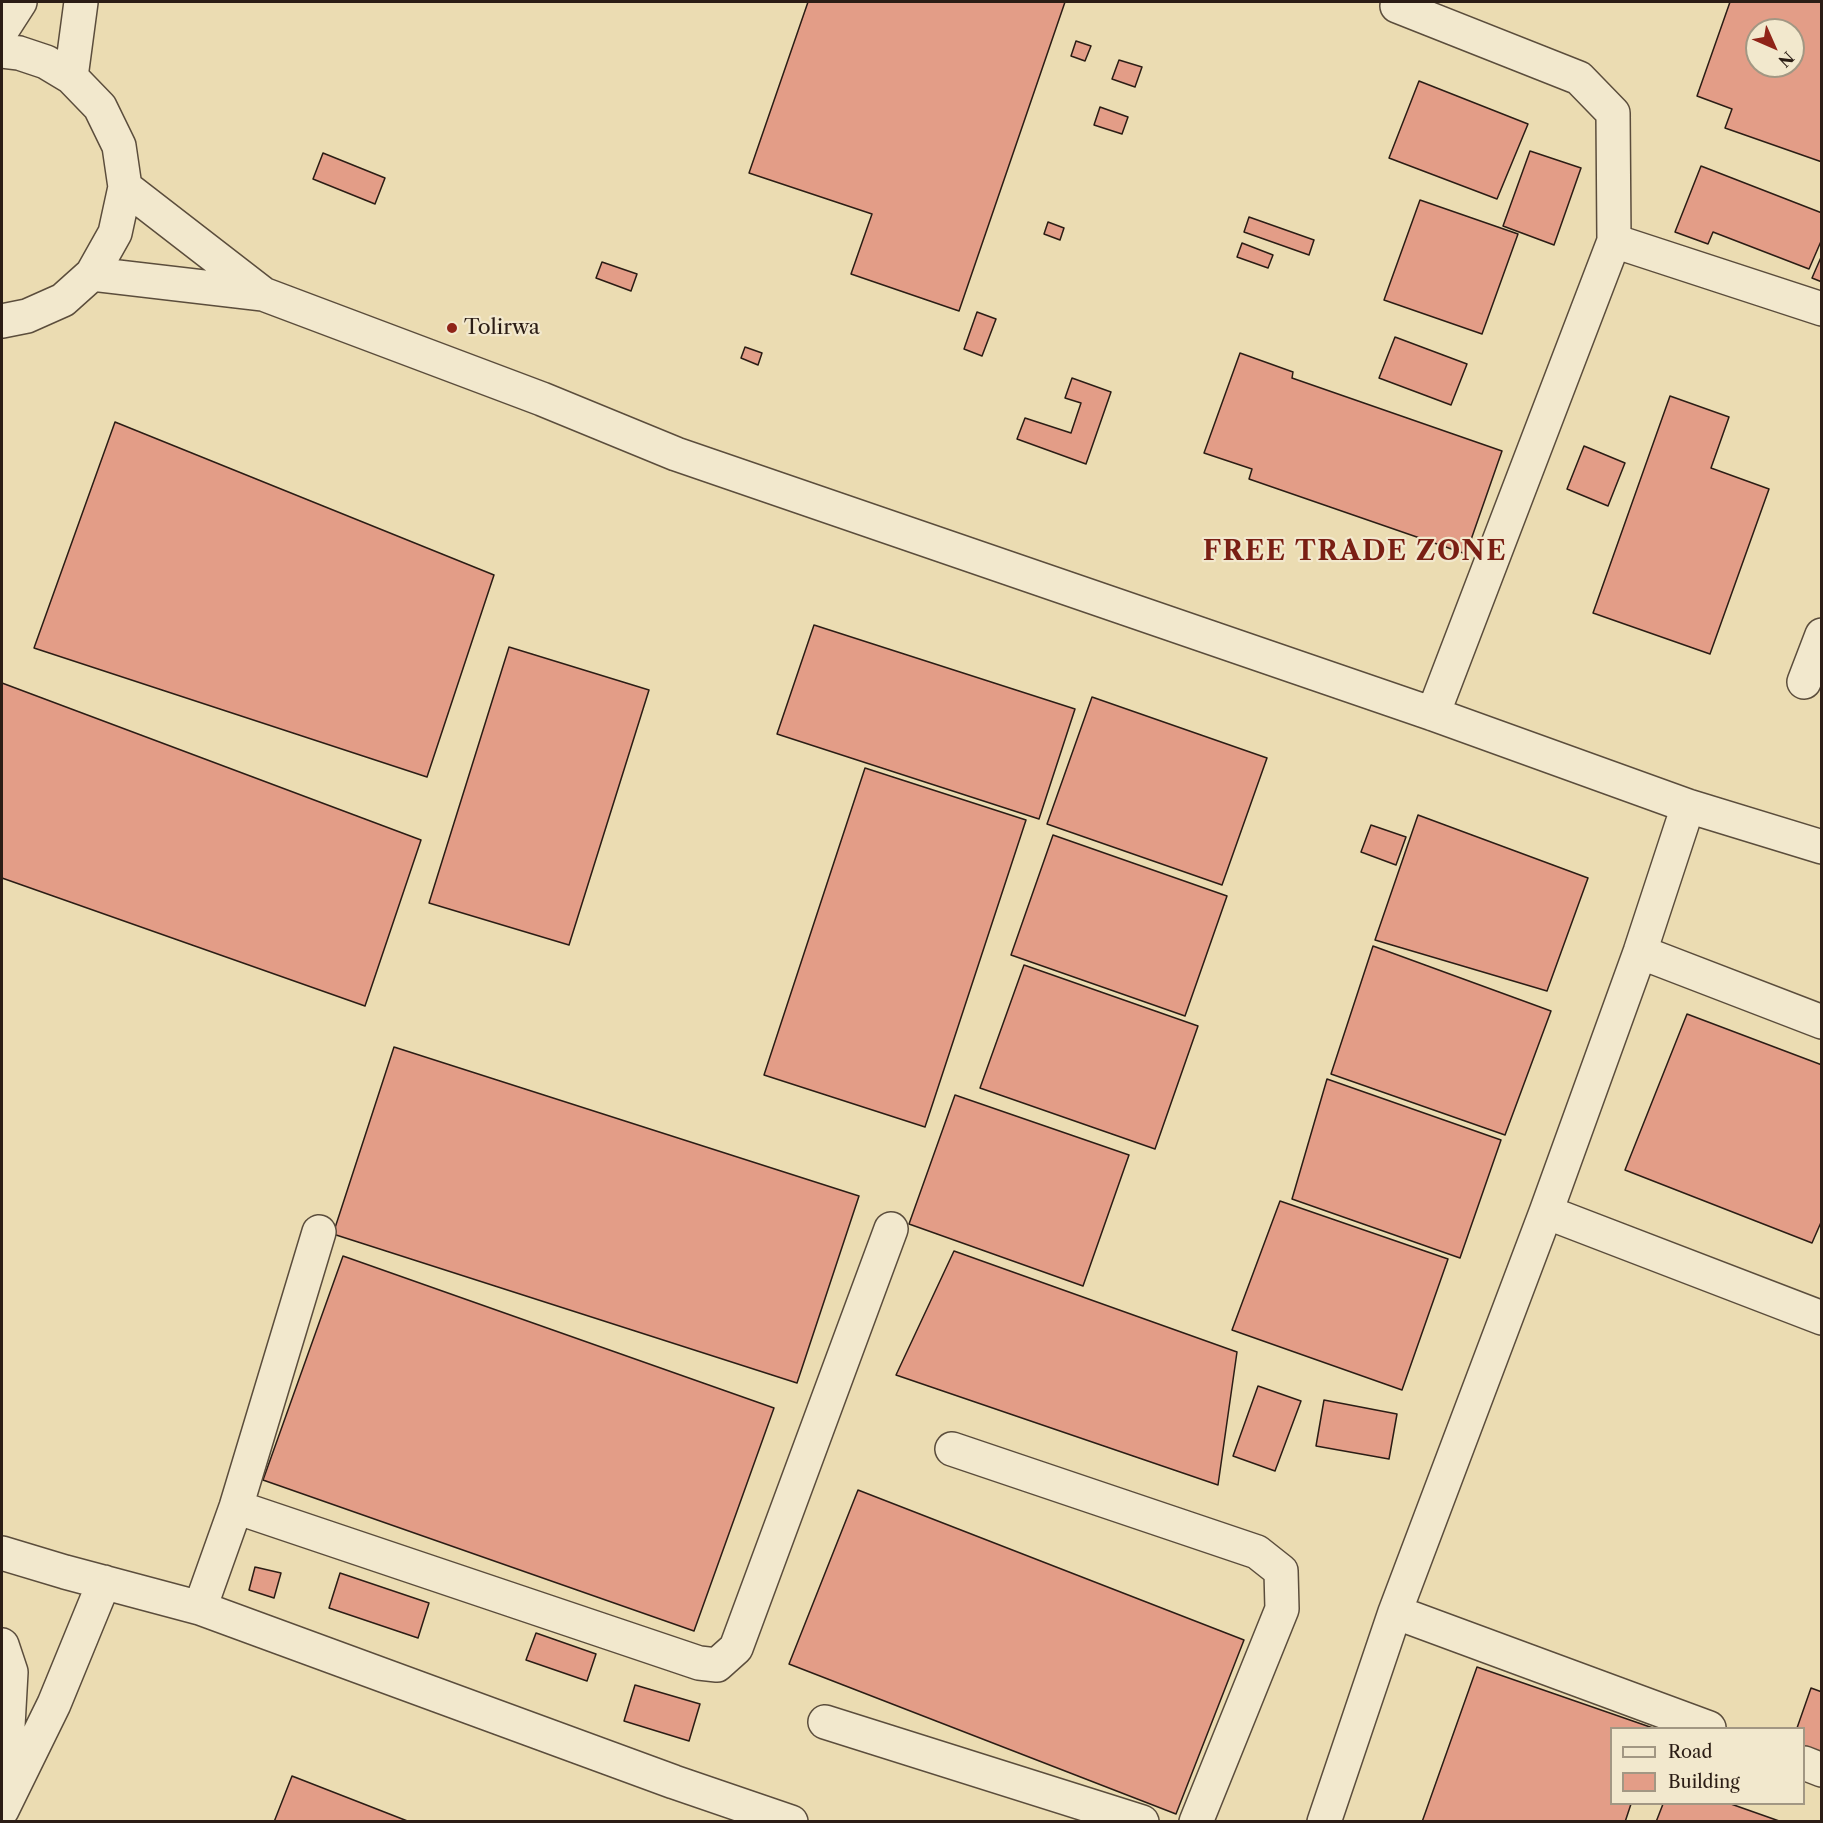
<!DOCTYPE html>
<style>
body{margin:0}
#map{position:relative;width:1823px;height:1823px;overflow:hidden;background:#ebdcb2;font-family:"Libre Caslon Text",serif}
canvas{display:block}
.frame{position:absolute;inset:0;border:3px solid #2b1d15;pointer-events:none}
.legend{position:absolute;left:1610px;top:1727px;width:195px;height:78px;box-sizing:border-box;background:#f2e8cd;border:2px solid #a29783;margin:0;padding:8px 10px;list-style:none;font-size:18px;color:#2b1d15}
.legend li{display:flex;align-items:center;gap:12px;height:30px}
.legend b{width:30px;border:2px solid #a29783}
.north{position:absolute;left:1745px;top:18px;width:60px;height:60px;box-sizing:border-box;background:#f2e8cd;border:2px solid #a29783;border-radius:50%;rotate:135deg;font-size:16px;font-weight:700;line-height:24px;text-align:center;color:#2b1d15}
.north::after{content:'';display:block;margin:auto;width:21px;height:27px;background:#8f2418;clip-path:polygon(50% 0,100% 100%,50% 72%,0 100%)}
</style>
<div id="map">
<canvas width="1823" height="1823"></canvas>
<div class="frame"></div>
<ul class="legend">
<li><b style="height:8px;background:#f2e8cd"></b>Road</li>
<li><b style="height:16px;background:#e39d87"></b>Building</li>
</ul>
<div class="north">N</div>
</div>
<script>
const c = document.querySelector('canvas').getContext('2d');
c.lineJoin = 'round';
function paint(path, color) { c.fillStyle = color; c.fill(path, 'evenodd'); }
const shape = rows => new Path2D(rows.map(r => 'M' + r).join(''));
function strokePath(path, color, width, dash) { c.strokeStyle = color; c.lineWidth = width; c.lineCap = dash ? 'butt' : 'round'; c.setLineDash(dash || []); c.stroke(path); }
function label(font, color, halo, rows, align = 'center') {
  c.font = font + ' "Libre Caslon Text",serif'; c.lineWidth = 4.5; c.setLineDash([]); c.textBaseline = 'middle'; c.strokeStyle = halo; c.fillStyle = color; for (const [text, x, y, turn = 0] of rows) {
    c.save(); c.translate(x, y); c.rotate((+turn || 0) * Math.PI / 180); c.textAlign = isNaN(turn) ? turn : align; if (halo) c.strokeText(text, 0, 0); c.fillText(text, 0, 0); c.restore();
  }
}
const building = shape([
 [808,2,1065,2,959,311,851,274,872,214,749,173,808,2],
 [1730,2,1822,2,1822,162,1725,128,1732,109,1697,96,1730,2],
 [1757,30,1793,30,1793,66,1757,66,1757,30],
 [1076,41,1091,46,1085,61,1071,56,1076,41],
 [1119,60,1142,67,1135,87,1112,79,1119,60],
 [1419,81,1528,124,1497,199,1389,158,1419,81],
 [1100,107,1128,117,1122,134,1094,125,1100,107],
 [1530,151,1581,168,1554,245,1503,226,1530,151],
 [323,153,385,178,375,204,313,179,323,153],
 [1701,166,1822,213,1822,239,1809,269,1713,232,1708,244,1675,232,1701,166],
 [1420,200,1518,234,1482,334,1384,300,1420,200],
 [1249,217,1314,240,1309,255,1244,232,1249,217],
 [1048,222,1064,228,1060,240,1044,234,1048,222],
 [1242,243,1273,255,1268,268,1237,257,1242,243],
 [1822,255,1822,282,1812,278,1822,255],
 [602,262,637,274,631,291,596,278,602,262],
 [977,312,996,319,982,356,964,349,977,312],
 [1395,337,1467,364,1451,405,1379,378,1395,337],
 [745,347,762,353,758,365,741,358,745,347],
 [1240,353,1293,372,1292,378,1502,451,1466,554,1249,479,1252,469,1204,453,1240,353],
 [1072,378,1111,392,1086,464,1017,439,1025,418,1071,433,1081,403,1065,398,1072,378],
 [1670,396,1729,417,1711,468,1769,489,1710,654,1593,613,1670,396],
 [115,422,494,575,427,777,34,648,115,422],
 [1584,446,1625,463,1608,506,1567,489,1584,446],
 [814,625,1075,709,1039,819,777,734,814,625],
 [509,647,649,690,569,945,429,903,509,647],
 [2,683,421,840,365,1006,2,878,2,683],
 [1092,697,1267,758,1222,885,1047,824,1092,697],
 [865,768,1026,820,925,1127,764,1075,865,768],
 [1418,815,1588,878,1547,991,1375,940,1418,815],
 [1371,825,1406,837,1396,865,1361,852,1371,825],
 [1053,835,1227,896,1185,1016,1011,955,1053,835],
 [1373,946,1551,1011,1505,1135,1331,1074,1373,946],
 [1024,965,1198,1026,1155,1149,980,1088,1024,965],
 [1687,1014,1822,1065,1822,1220,1812,1243,1625,1170,1687,1014],
 [394,1047,859,1196,797,1383,333,1234,394,1047],
 [1327,1079,1501,1140,1460,1258,1292,1199,1327,1079],
 [955,1095,1129,1155,1083,1286,909,1224,955,1095],
 [1280,1201,1448,1259,1402,1390,1232,1330,1280,1201],
 [954,1251,1237,1352,1218,1485,896,1375,954,1251],
 [343,1256,774,1408,694,1631,263,1480,343,1256],
 [1258,1386,1301,1401,1275,1471,1233,1456,1258,1386],
 [1324,1400,1397,1414,1389,1459,1316,1446,1324,1400],
 [858,1490,1244,1640,1176,1814,789,1664,858,1490],
 [255,1567,281,1573,274,1598,249,1590,255,1567],
 [340,1573,429,1603,418,1638,329,1608,340,1573],
 [536,1633,596,1654,587,1681,526,1660,536,1633],
 [1477,1667,1653,1728,1612,1728,1612,1804,1631,1804,1625,1822,1422,1822,1477,1667],
 [635,1685,700,1704,689,1741,624,1721,635,1685],
 [1811,1688,1822,1692,1822,1761,1804,1754,1804,1728,1797,1728,1811,1688],
 [292,1776,410,1822,274,1822,292,1776],
 [1663,1804,1731,1804,1782,1822,1656,1822,1663,1804]
]);
paint(building, '#e39d87');
strokePath(building, '#2b1d15', 1.5);
const minor = shape([
 [1397,6,1579,78,1613,113,1614,241],
 [2,30,20,2],
 [2,51,19,53,46,62,71,77,100,107,119,146,125,187,115,233,92,274,63,300,27,316,2,321],
 [71,77,81,2],
 [125,187,262,293],
 [92,274,263,294,542,399,676,454,1433,714,1688,806,1822,847],
 [1804,682,1822,635],
 [1433,714,1614,241,1822,309],
 [1640,952,1822,1022],
 [1546,1212,1822,1318],
 [952,1449,1257,1552,1281,1571,1282,1609,1196,1822],
 [236,1507,699,1663,717,1665,736,1648,891,1229],
 [2,1553,65,1572,200,1608,674,1782,791,1822],
 [200,1608,236,1507,319,1232],
 [1395,1612,1709,1728],
 [2,1645,11,1672,8,1726,2,1760],
 [825,1722,1142,1822],
 [1804,1763,1822,1770],
 [2,1810,54,1704,104,1582],
 [1324,1822,1395,1612,1546,1212,1640,952,1688,806]
]);
strokePath(minor, '#5b4d3c', 36);
strokePath(minor, '#f2e8cd', 33);
for (const [x, y, r, color] of [
 [452,328,6,"#8f2418"]
]) { const dot = new Path2D(); dot.arc(x, y, r, 0, 2 * Math.PI); c.fillStyle = color; c.fill(dot); strokePath(dot, '#f2e8cd', 2); }
label('21px', '#2b1d15', '#f2e8cd', [
 ["Tolirwa",464,328]
], 'left');
c.letterSpacing = '1.5px';
label('bold 27px', '#7a1f14', '#f2e8cd', [
 ["FREE TRADE ZONE",1355,552]
]);
c.letterSpacing = '0px';
</script>
